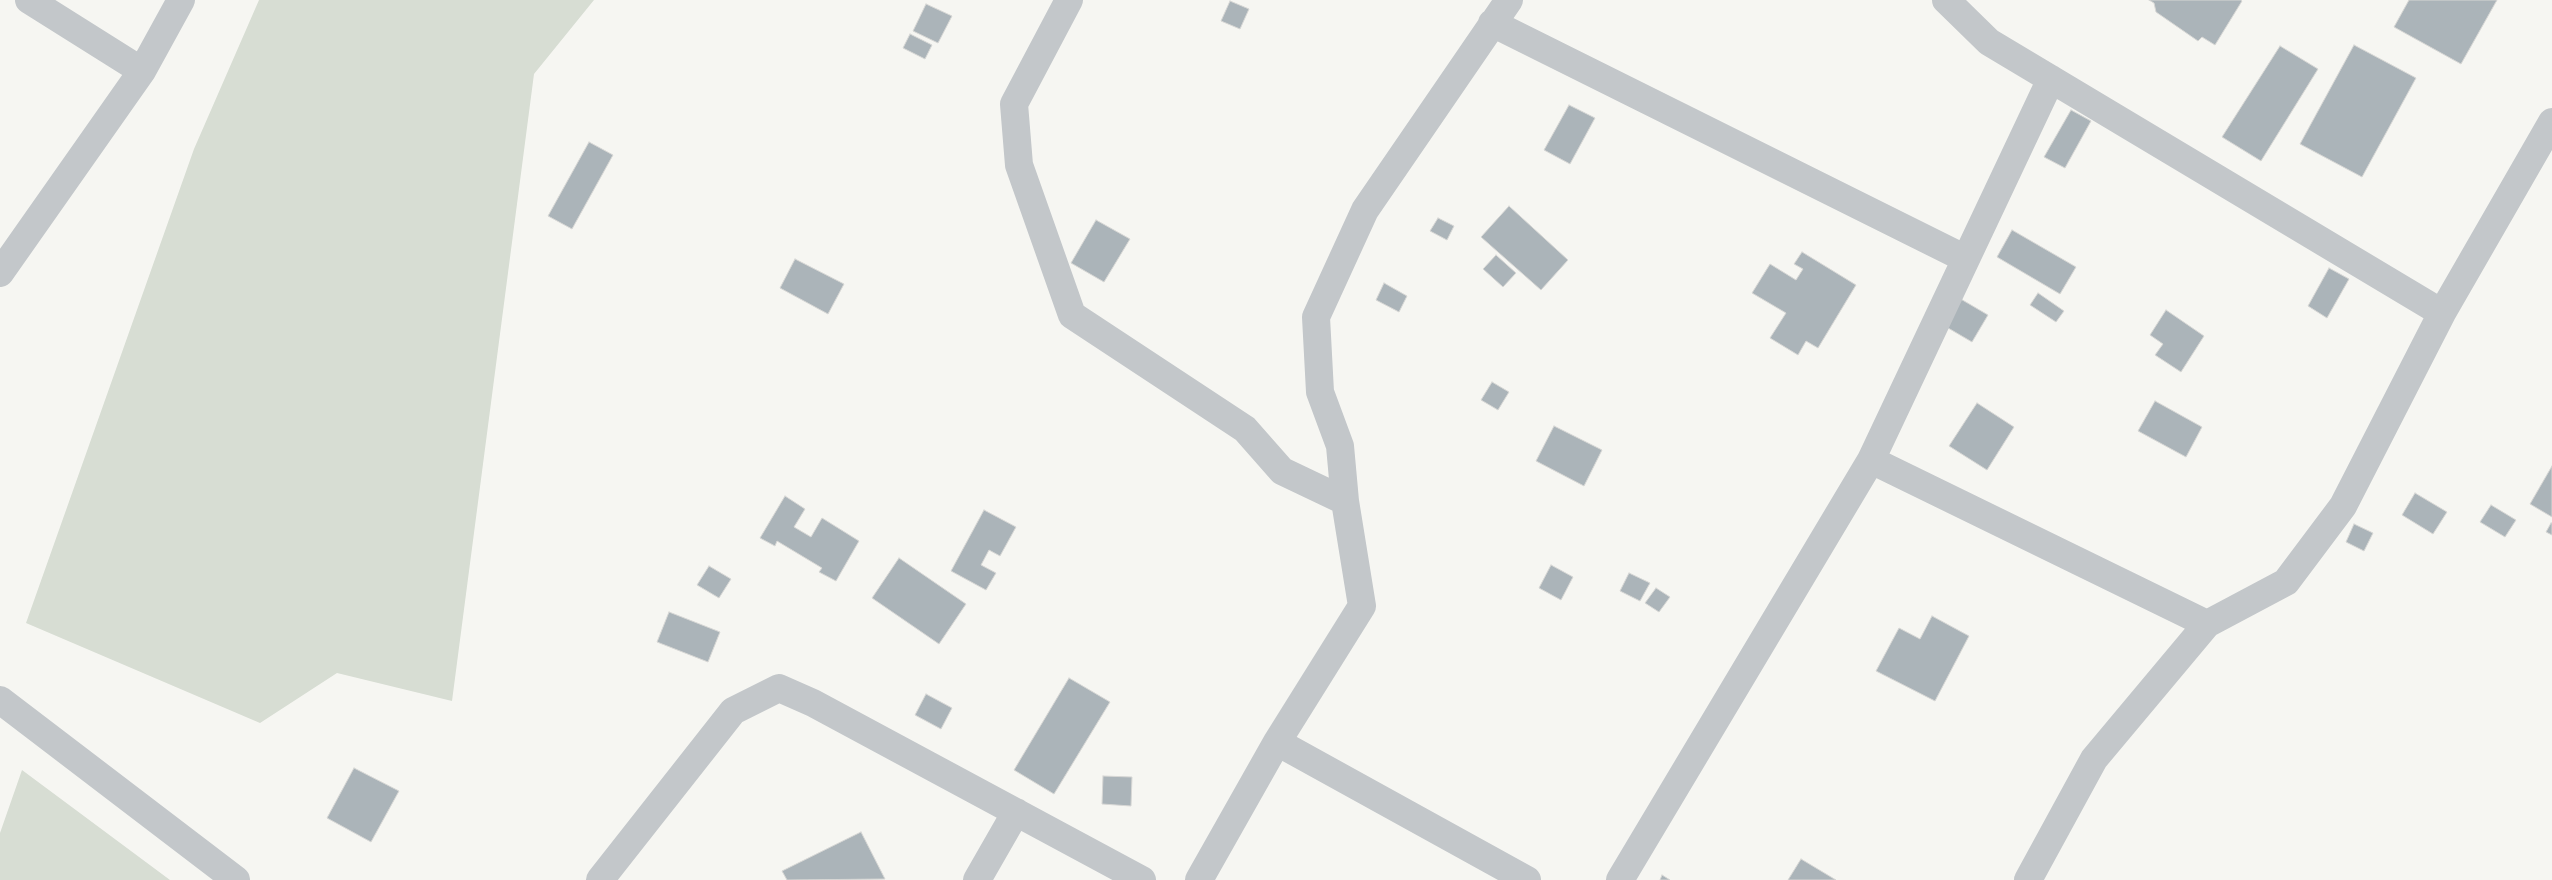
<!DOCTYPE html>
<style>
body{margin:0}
canvas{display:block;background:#f6f6f2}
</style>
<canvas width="2552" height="880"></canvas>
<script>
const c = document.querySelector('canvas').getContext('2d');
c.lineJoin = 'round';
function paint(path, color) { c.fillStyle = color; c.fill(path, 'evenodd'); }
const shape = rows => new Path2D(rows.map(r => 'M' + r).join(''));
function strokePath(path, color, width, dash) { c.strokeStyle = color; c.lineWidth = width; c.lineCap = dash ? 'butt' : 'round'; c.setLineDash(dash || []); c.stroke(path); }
paint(shape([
 [259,0,594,0,534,74,452,701,337,673,260,723,26,623,194,149],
 [22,770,170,880,0,880,0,833]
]), '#d7ddd3');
const building = shape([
 [2149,0,2241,0,2242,1,2215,45,2202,37,2198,41,2156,12,2154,3,2149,0],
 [2409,0,2497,0,2461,64,2394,27,2409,0],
 [1230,1,1249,9,1240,29,1221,21,1230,1],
 [926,4,952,16,938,43,913,31,926,4],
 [910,34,932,45,925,59,903,48,910,34],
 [2354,45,2416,78,2362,177,2300,144,2354,45],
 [2280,46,2318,69,2261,161,2222,137,2280,46],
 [1569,105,1595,118,1570,164,1544,150,1569,105],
 [2071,110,2091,121,2065,168,2044,157,2071,110],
 [589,142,613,155,572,229,548,216,589,142],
 [1509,206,1568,260,1541,290,1481,237,1509,206],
 [1438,218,1454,226,1447,240,1430,231,1438,218],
 [1096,220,1130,239,1104,282,1071,263,1096,220],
 [2012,230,2076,267,2060,294,1997,257,2012,230],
 [1802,252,1856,285,1818,348,1806,341,1798,355,1770,338,1786,313,1752,293,1770,264,1796,280,1803,269,1794,264,1802,252],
 [1496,255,1516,273,1503,287,1483,269,1496,255],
 [795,259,844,284,828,314,780,288,795,259],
 [2329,268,2349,279,2327,318,2308,306,2329,268],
 [1384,283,1407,296,1399,312,1376,300,1384,283],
 [2038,293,2064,311,2056,322,2030,305,2038,293],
 [1959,298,1988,315,1972,342,1943,325,1959,298],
 [2166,310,2204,336,2181,372,2155,355,2163,344,2150,335,2166,310],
 [1492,382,1509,392,1498,410,1481,400,1492,382],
 [2155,401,2202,427,2186,457,2138,431,2155,401],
 [1977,403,2014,427,1987,470,1949,446,1977,403],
 [1554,426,1602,450,1584,486,1536,461,1554,426],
 [2552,466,2552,517,2530,504,2552,466],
 [2415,493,2447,512,2433,534,2402,515,2415,493],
 [785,496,805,509,794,527,811,537,822,518,859,541,836,581,819,572,822,568,777,541,775,546,760,538,785,496],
 [2491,505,2516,520,2505,537,2480,522,2491,505],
 [984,510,1016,527,1000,556,989,550,981,565,996,573,986,590,951,571,984,510],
 [2551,523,2552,523,2552,535,2546,532,2551,523],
 [2354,524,2373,533,2364,551,2346,542,2354,524],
 [899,558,966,604,939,644,872,598,899,558],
 [1551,565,1573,577,1561,600,1539,588,1551,565],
 [709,566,731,579,719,598,697,585,709,566],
 [1629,573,1650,583,1640,601,1620,591,1629,573],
 [1656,588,1670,597,1659,612,1645,603,1656,588],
 [669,612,720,632,708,662,657,642,669,612],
 [1932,616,1969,636,1935,701,1876,671,1899,628,1920,639,1932,616],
 [1069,678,1110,702,1054,794,1014,770,1069,678],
 [926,694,952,708,941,729,915,715,926,694],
 [354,768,399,791,371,842,327,818,354,768],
 [1103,776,1132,777,1131,806,1102,804,1103,776],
 [861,832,885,879,787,880,782,871,861,832],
 [1801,859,1836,880,1788,880,1801,859],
 [1662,875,1670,880,1660,880,1662,875]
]);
paint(building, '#abb4b9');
strokePath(building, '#d7d7d5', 1);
strokePath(shape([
 [29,0,142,71],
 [1069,0,1014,104,1019,165,1072,315,1245,429,1282,471,1345,501],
 [1946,0,1989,42,2442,313],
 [1492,23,1966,259],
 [0,273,142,71,181,0],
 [1871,460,2207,624],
 [0,700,236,880],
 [1277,742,1527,880],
 [600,880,733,711,779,688,813,703,1142,880],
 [977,880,1016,812],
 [1199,880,1277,742,1362,606,1345,501,1340,446,1320,392,1316,317,1365,210,1509,0],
 [1620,880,1871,460,2051,79],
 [2028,880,2094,759,2207,624,2286,582,2343,506,2442,313,2552,122]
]), '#c3c7ca', 28);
</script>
